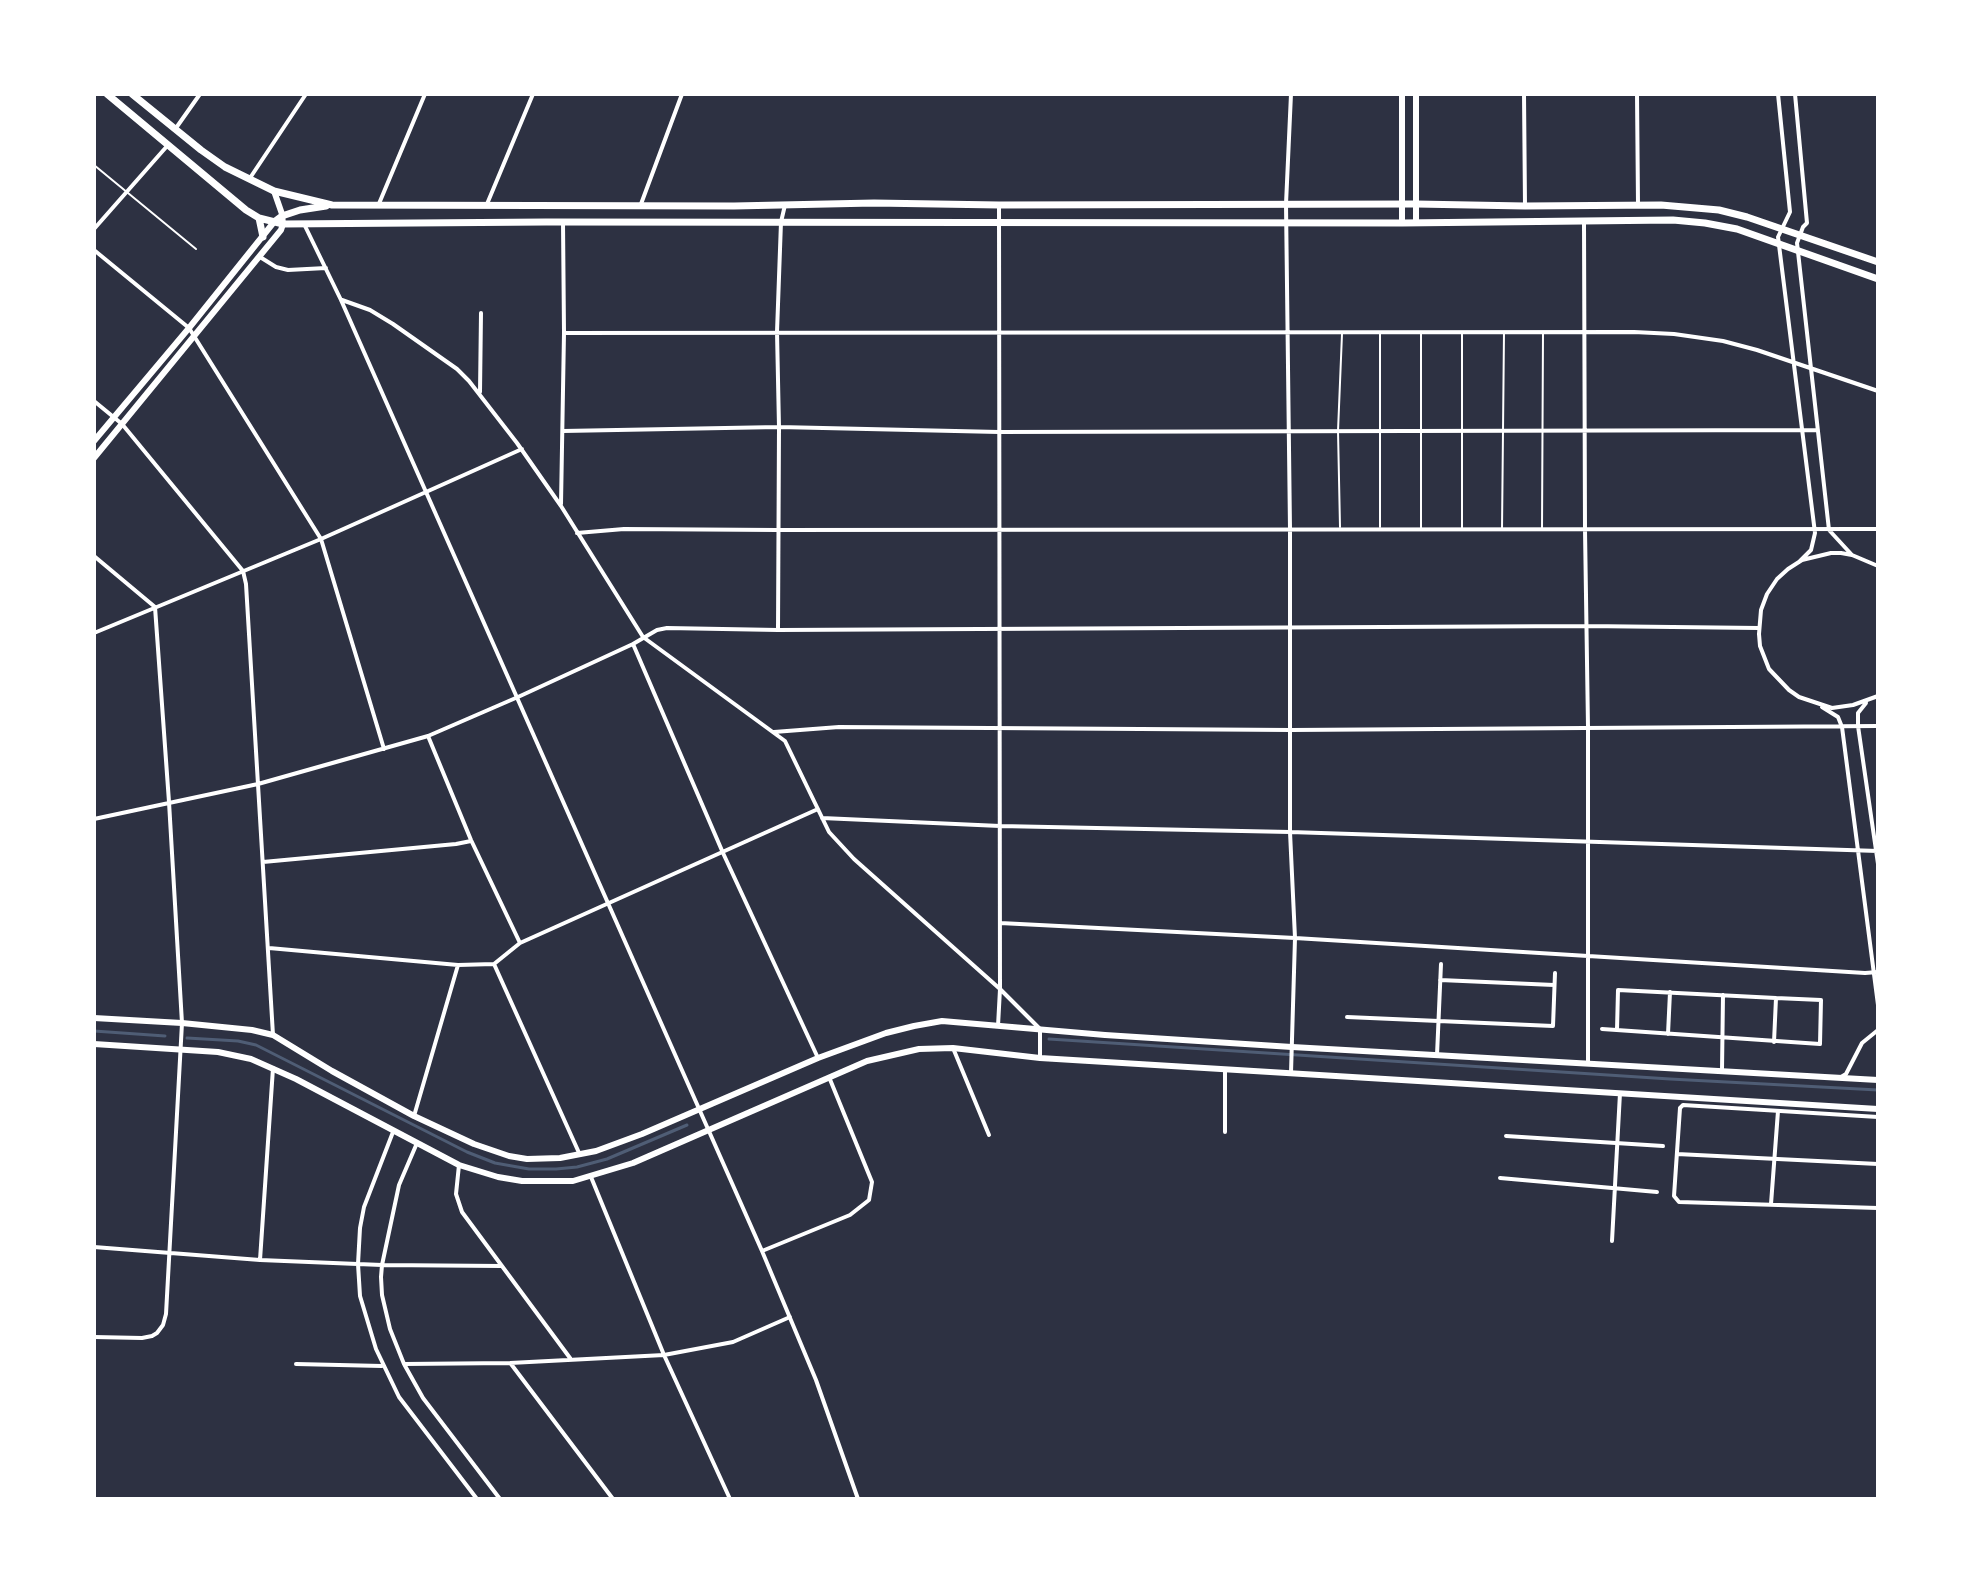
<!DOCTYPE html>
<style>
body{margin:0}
#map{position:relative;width:1972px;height:1593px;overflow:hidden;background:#2d3142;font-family:Karla,sans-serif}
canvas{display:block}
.frame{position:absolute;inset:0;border:96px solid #fff;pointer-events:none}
</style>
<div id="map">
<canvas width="1972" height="1593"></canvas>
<div class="frame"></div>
</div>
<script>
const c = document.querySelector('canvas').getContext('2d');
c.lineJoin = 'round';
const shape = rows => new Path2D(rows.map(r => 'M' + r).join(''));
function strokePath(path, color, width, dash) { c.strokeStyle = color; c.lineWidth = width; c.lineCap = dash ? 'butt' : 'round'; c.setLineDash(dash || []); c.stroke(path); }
strokePath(shape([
 [94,1031,165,1036],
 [187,1038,238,1041,256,1045,467,1152,495,1163,529,1169,556,1169,577,1167,607,1159,687,1125],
 [1049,1039,1670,1079,1878,1090]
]), '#4f5d75', 3);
strokePath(shape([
 [94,165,196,249],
 [1421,332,1421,529],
 [1462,332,1462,529],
 [1340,527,1338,431,1342,334],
 [1380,527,1380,333],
 [1502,529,1504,332],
 [1542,529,1543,332]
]), '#fff', 2);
strokePath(shape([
 [1524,94,1525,206],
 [1637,94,1638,204],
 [1778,94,1790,212,1778,237,1815,533,1811,550,1799,562],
 [1795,94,1807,223,1803,227,1797,243,1829,530,1852,555],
 [176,128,200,94],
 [250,178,306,94],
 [487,204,533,94],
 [641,204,682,94],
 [378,206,425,94],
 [1584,222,1585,530,1588,727,1588,1063],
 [305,226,341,300,762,1251,816,1380,858,1499],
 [94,229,168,145],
 [94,250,189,328,321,539,384,749],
 [260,257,276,267,288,270,326,268],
 [342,300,370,310,393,324,457,369,469,381,517,443,561,506,643,637,785,741,829,832,854,859,1000,989,1040,1029,1040,1058],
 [564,333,1634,332,1674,334,1723,341,1757,350,1878,391],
 [480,392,481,313],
 [94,401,122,424,243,571,246,584,273,1035],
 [563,431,779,427,999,432,1818,430],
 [561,504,564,333,563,222],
 [577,533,624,529,777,530,1878,529],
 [94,556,155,607,169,802,182,1023,166,1314,163,1325,157,1333,152,1336,142,1338,94,1337],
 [1878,566,1852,555,1841,553,1831,553,1802,560,1788,569,1777,579,1767,594,1761,610,1759,634,1760,646,1769,669,1789,690,1799,697,1832,708,1853,705,1878,696],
 [778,630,779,427,777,332,781,222,785,205],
 [94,633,321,539,522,449],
 [633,644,723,853,818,1058],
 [1866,703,1858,713,1858,726,1878,864],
 [1822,707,1838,717,1842,727,1878,1005],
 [774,732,839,727,1291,730,1878,726],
 [428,736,471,840,520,943],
 [822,818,1000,826,1290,832,1878,851],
 [94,819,258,784,428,736,518,697,633,644,657,630,667,628,778,630,1586,626,1759,628],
 [263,862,456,844,471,841],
 [1000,923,1295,938,1865,973,1878,972],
 [269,948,458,965,494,964,520,943,818,809],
 [494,964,580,1155],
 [1440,980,1554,985],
 [1347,1017,1553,1026,1555,973],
 [998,1026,1000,989,999,205],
 [1602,1029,1820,1044,1821,1000,1776,998],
 [1617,1030,1618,990,1776,998,1774,1042],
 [1668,1034,1670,992],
 [953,1048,989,1135],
 [1437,1055,1441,964],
 [1722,1070,1723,995],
 [1291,1073,1295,938,1290,832,1290,529,1286,204,1291,94],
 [1841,1077,1846,1074,1862,1043,1878,1030],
 [414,1116,458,965],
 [1878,1117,1683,1105,1680,1108,1674,1196,1679,1202,1878,1208],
 [393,1132,364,1207,360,1228,358,1264,360,1296,376,1349,399,1397,477,1499],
 [1225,1132,1225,1069],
 [1506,1136,1663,1146],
 [417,1143,399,1185,382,1265,381,1277,382,1295,390,1329,404,1364,423,1398,500,1499],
 [1677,1154,1878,1164],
 [459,1165,456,1194,462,1212,570,1358],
 [591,1177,664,1355,730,1499],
 [1500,1178,1657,1192],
 [1771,1204,1778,1111],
 [1612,1241,1620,1093],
 [94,1247,260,1260,382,1265,501,1266],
 [762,1251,850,1215,869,1200,872,1182,829,1077],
 [260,1260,273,1068],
 [296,1364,382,1366],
 [404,1364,510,1363,664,1355,733,1342,790,1317],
 [511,1364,613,1499]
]), '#fff', 4);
strokePath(shape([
 [1402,223,1402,94],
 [1416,223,1416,94],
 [94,1018,182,1023,252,1030,273,1035,332,1071,414,1116,474,1144,509,1156,527,1159,560,1158,596,1151,642,1134,818,1058,886,1033,914,1026,942,1021,1105,1035,1292,1047,1878,1080],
 [94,1044,218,1052,251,1059,296,1079,459,1165,498,1177,522,1181,573,1181,633,1163,867,1061,919,1049,953,1048,1040,1058,1878,1109]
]), '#fff', 6);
strokePath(shape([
 [94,441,189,328,274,222],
 [94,458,281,230,283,224,282,214,274,191]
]), '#fff', 6);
strokePath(shape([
 [107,94,246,210,259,218,283,224,546,222,1402,223,1673,220,1705,223,1737,229,1878,279],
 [132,94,201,150,225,167,274,191,332,205,734,206,874,203,999,205,1416,204,1525,206,1661,205,1719,210,1747,217,1878,262],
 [259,218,263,237],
 [274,222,282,216,300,210,326,206]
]), '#fff', 7);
</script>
